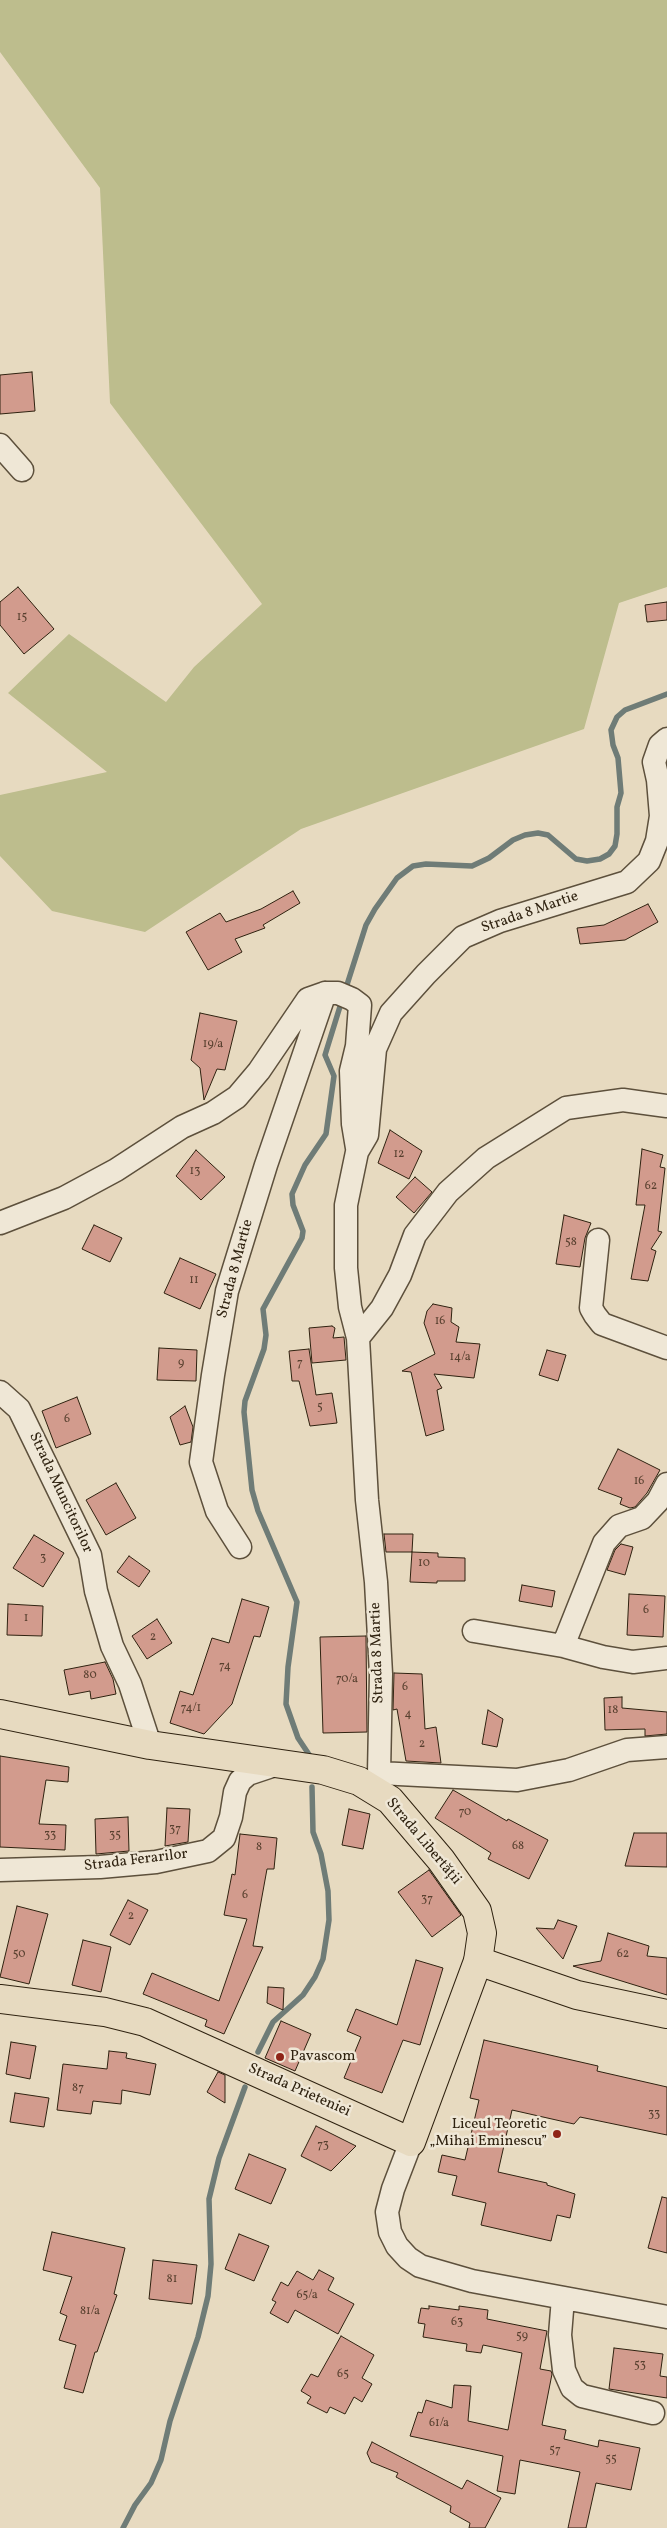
<!DOCTYPE html>
<meta charset="utf-8">
<style>
body{margin:0}
canvas{display:block;background:#e7dac0}
</style>
<canvas width="667" height="2528"></canvas>
<script>
const c = document.querySelector('canvas').getContext('2d');
c.lineJoin = 'round';
function paint(path, color) { c.fillStyle = color; c.fill(path, 'evenodd'); }
const shape = rows => new Path2D(rows.map(r => 'M' + r).join(''));
function strokePath(path, color, width, dash) { c.strokeStyle = color; c.lineWidth = width; c.lineCap = dash ? 'butt' : 'round'; c.setLineDash(dash || []); c.stroke(path); }
function label(font, color, halo, rows, align = 'center') {
  c.font = font + ' Vollkorn,serif'; c.lineWidth = 5; c.setLineDash([]); c.textBaseline = 'middle'; c.strokeStyle = halo; c.fillStyle = color; for (const [text, x, y, turn = 0] of rows) {
    c.save(); c.translate(x, y); c.rotate((+turn || 0) * Math.PI / 180); c.textAlign = isNaN(turn) ? turn : align; if (halo) c.strokeText(text, 0, 0); c.fillText(text, 0, 0); c.restore();
  }
}
paint(shape([
 [0,0,667,0,667,587,619,603,584,729,301,829,145,932,52,911,0,856,0,795,107,772,8,693,69,634,166,702,194,667,262,604,110,403,100,188,0,52]
]), '#bdbd8d');
strokePath(shape([
 [345,991,366,925,375,909,397,878,413,866,426,864,472,866,489,858,513,840,525,835,538,833,548,835,576,859,587,861,600,859,609,854,615,846,617,834,617,807,621,793,618,758,613,745,611,730,617,717,625,710,667,694],
 [310,1756,298,1738,286,1704,288,1667,297,1602,258,1511,252,1490,244,1412,245,1401,264,1349,266,1335,263,1309,302,1238,303,1231,293,1205,292,1194,305,1165,326,1134,334,1076,325,1055,342,1000],
 [258,2052,273,2022,303,1995,315,1977,323,1959,329,1920,328,1891,321,1854,313,1832,312,1787],
 [123,2528,135,2505,151,2483,161,2460,170,2421,198,2337,208,2296,211,2264,209,2199,219,2158,245,2087]
]), '#6f7c77', 5.5);
const building = shape([
 [32,372,35,411,0,414,0,375,32,372],
 [18,587,54,629,24,654,0,625,0,602,18,587],
 [667,602,667,620,647,622,645,605,667,602],
 [293,891,300,903,263,925,265,928,235,939,242,952,208,970,186,932,220,913,226,922,261,909,293,891],
 [648,904,658,922,625,940,580,944,577,928,604,925,648,904],
 [200,1013,237,1021,225,1070,217,1069,204,1100,200,1068,191,1060,200,1013],
 [390,1130,422,1151,409,1179,378,1163,390,1130],
 [642,1149,663,1155,660,1167,665,1168,658,1231,662,1232,651,1249,656,1251,648,1281,631,1279,645,1205,636,1205,642,1149],
 [196,1150,225,1177,201,1200,176,1176,196,1150],
 [415,1177,432,1192,414,1213,396,1197,415,1177],
 [564,1215,591,1223,585,1238,580,1267,556,1264,564,1215],
 [94,1225,122,1238,110,1262,82,1249,94,1225],
 [180,1258,216,1274,200,1309,164,1293,180,1258],
 [433,1304,452,1308,451,1322,459,1327,456,1342,480,1344,474,1378,434,1374,442,1388,437,1390,444,1430,426,1436,411,1372,402,1371,435,1354,424,1323,427,1311,433,1304],
 [332,1326,335,1328,333,1338,344,1337,346,1360,312,1363,309,1328,332,1326],
 [159,1348,197,1350,196,1381,157,1380,159,1348],
 [309,1349,316,1395,332,1393,337,1423,310,1426,299,1381,292,1381,289,1351,309,1349],
 [547,1350,566,1355,558,1381,539,1375,547,1350],
 [77,1397,91,1434,56,1448,42,1411,77,1397],
 [185,1406,193,1427,191,1442,180,1445,170,1417,185,1406],
 [618,1449,660,1470,647,1493,635,1507,630,1508,620,1504,622,1498,598,1489,618,1449],
 [116,1483,136,1518,106,1535,86,1500,116,1483],
 [384,1534,413,1534,412,1552,386,1552,384,1534],
 [34,1535,64,1553,43,1587,13,1568,34,1535],
 [621,1544,633,1547,625,1575,607,1570,615,1550,621,1544],
 [412,1552,438,1553,438,1557,465,1558,465,1581,437,1581,437,1583,410,1582,412,1552],
 [129,1556,150,1571,139,1587,117,1572,129,1556],
 [522,1585,555,1591,552,1607,519,1601,522,1585],
 [629,1594,665,1596,663,1637,627,1635,629,1594],
 [242,1599,269,1607,260,1637,254,1636,232,1704,204,1734,170,1723,180,1691,193,1695,212,1638,229,1643,242,1599],
 [8,1604,43,1606,42,1636,7,1635,8,1604],
 [157,1619,172,1643,147,1659,132,1636,157,1619],
 [366,1636,367,1732,323,1733,320,1637,366,1636],
 [105,1662,113,1679,116,1694,91,1699,90,1691,69,1695,64,1670,105,1662],
 [394,1673,422,1674,425,1729,436,1727,441,1763,406,1761,397,1709,393,1710,394,1673],
 [622,1697,622,1708,667,1712,667,1734,645,1736,645,1729,605,1730,604,1698,622,1697],
 [488,1710,503,1719,497,1747,482,1744,488,1710],
 [0,1756,69,1767,68,1782,46,1780,39,1824,66,1825,65,1850,0,1847,0,1756],
 [453,1790,507,1821,508,1819,548,1840,529,1879,488,1859,491,1853,435,1818,453,1790],
 [167,1808,190,1809,188,1842,165,1846,167,1808],
 [349,1809,370,1814,363,1849,342,1845,349,1809],
 [128,1817,129,1851,96,1854,95,1819,128,1817],
 [634,1833,667,1833,667,1867,625,1866,634,1833],
 [240,1834,277,1838,274,1869,267,1869,253,1946,263,1947,224,2034,205,2026,207,2020,143,1994,152,1973,219,2001,247,1919,224,1915,232,1874,235,1875,240,1834],
 [429,1870,461,1915,432,1937,398,1892,429,1870],
 [128,1900,148,1910,130,1945,110,1935,128,1900],
 [17,1906,48,1914,29,1984,0,1977,17,1906],
 [558,1920,577,1926,563,1959,536,1928,554,1929,558,1920],
 [608,1933,649,1946,647,1956,667,1958,667,1995,573,1966,601,1961,608,1933],
 [83,1940,111,1947,101,1992,72,1985,83,1940],
 [416,1960,443,1968,420,2045,403,2040,382,2093,344,2078,361,2037,347,2031,356,2009,397,2025,416,1960],
 [268,1987,284,1988,283,2010,267,2003,268,1987],
 [281,2021,311,2034,295,2071,265,2058,281,2021],
 [484,2040,598,2066,597,2071,667,2087,667,2135,580,2117,574,2124,512,2110,498,2172,547,2183,547,2185,575,2194,570,2218,557,2215,551,2241,481,2225,486,2203,452,2195,457,2176,438,2172,442,2155,465,2160,479,2100,470,2098,484,2040],
 [11,2042,36,2046,30,2079,6,2074,11,2042],
 [109,2051,127,2053,126,2058,156,2064,150,2095,122,2090,121,2104,93,2101,91,2114,57,2110,63,2064,107,2069,109,2051],
 [218,2072,225,2075,225,2103,207,2092,218,2072],
 [15,2093,49,2098,44,2127,10,2122,15,2093],
 [316,2126,356,2146,331,2171,301,2156,316,2126],
 [249,2154,286,2169,271,2204,235,2189,249,2154],
 [662,2197,667,2198,667,2253,648,2248,662,2197],
 [52,2232,125,2248,114,2294,117,2295,97,2352,95,2352,83,2393,64,2388,76,2345,59,2340,67,2316,60,2313,72,2277,43,2270,52,2232],
 [239,2234,269,2246,254,2281,225,2269,239,2234],
 [153,2260,197,2265,192,2304,149,2299,153,2260],
 [319,2270,334,2278,328,2290,354,2304,338,2334,295,2310,288,2323,270,2313,276,2302,272,2300,281,2282,288,2286,297,2271,313,2280,319,2270],
 [429,2306,459,2310,459,2306,488,2310,487,2319,547,2331,540,2369,551,2371,552,2374,542,2425,566,2430,564,2439,598,2447,599,2440,640,2448,631,2490,596,2483,586,2528,568,2528,580,2472,520,2460,515,2494,497,2491,503,2456,410,2436,418,2412,422,2413,426,2400,452,2408,454,2385,471,2386,468,2421,508,2430,522,2353,483,2345,481,2353,466,2351,467,2344,423,2337,425,2324,418,2323,421,2308,429,2309,429,2306],
 [341,2336,374,2355,362,2378,372,2384,362,2402,354,2397,345,2414,330,2407,327,2413,307,2403,311,2397,301,2391,311,2374,318,2377,341,2336],
 [614,2348,663,2354,660,2376,667,2377,667,2398,609,2389,614,2348],
 [372,2442,462,2489,467,2480,501,2498,485,2528,469,2528,470,2523,450,2512,451,2506,396,2477,398,2473,371,2462,367,2453,372,2442]
]);
paint(building, '#d29b8d');
strokePath(building, '#2f2210', 1);
const minor = shape([
 [0,445,22,470],
 [0,1223,64,1198,116,1170,182,1127,213,1113,237,1097,259,1071,308,999,325,993,338,993,352,999,360,1005,357,1046,351,1071,353,1124,357,1148],
 [598,1240,591,1308,595,1315,602,1324,667,1348],
 [358,1338,382,1308,400,1275,415,1235,448,1192,486,1158,566,1108,623,1100,667,1106],
 [0,1392,19,1409,90,1555,96,1591,112,1646,130,1684,150,1745],
 [240,1547,217,1511,201,1462,213,1375,227,1291,266,1165,325,993],
 [474,1631,563,1646,603,1657,633,1662,667,1658],
 [563,1646,604,1543,619,1526,642,1518,658,1501,667,1484],
 [379,1773,517,1780,569,1770,627,1750,667,1747],
 [375,1789,379,1773,381,1674,376,1582,367,1500,358,1338,350,1307,346,1268,346,1205,357,1152,367,1135,375,1049,391,1013,426,974,463,937,500,921,627,882,649,861,657,841,661,816,658,780,654,762,660,745,667,739],
 [0,1870,100,1867,156,1862,208,1851,224,1838,231,1817,235,1792,240,1781,248,1774,278,1764],
 [411,2142,393,2189,387,2212,390,2232,397,2246,408,2258,420,2266,472,2281,667,2317],
 [563,2298,560,2335,564,2370,572,2388,582,2396,653,2413]
]);
const major = shape([
 [478,1961,577,1995,667,2014]
]);
const highway = shape([
 [0,1714,150,1745,323,1770,359,1781,390,1800,441,1860,477,1911,482,1933,478,1961,411,2142,145,2022,105,2012,0,1999]
]);
strokePath(minor, '#5d503c', 25);
strokePath(major, '#2f2210', 30);
strokePath(highway, '#2f2210', 30);
strokePath(minor, '#efe7d6', 22);
strokePath(major, '#e7dac0', 28);
strokePath(highway, '#e7dac0', 28);
for (const [x, y, r, color] of [
 [280,2057,5,"#8f2418"],
 [557,2134,5,"#8f2418"]
]) { const dot = new Path2D(); dot.arc(x, y, r, 0, 2 * Math.PI); c.fillStyle = color; c.fill(dot); strokePath(dot, '#efe7d6', 2); }
label('12px', '#58402f', null, [
 ["15",22,618],
 ["19/a",213,1045],
 ["12",399,1155],
 ["13",195,1172],
 ["62",651,1187],
 ["58",571,1243],
 ["11",194,1281],
 ["16",440,1322],
 ["14/a",460,1358],
 ["9",181,1364],
 ["7",300,1364],
 ["5",320,1408],
 ["6",67,1420],
 ["16",639,1482],
 ["3",43,1559],
 ["10",424,1564],
 ["6",646,1611],
 ["1",26,1619],
 ["2",153,1638],
 ["74",225,1667],
 ["80",90,1676],
 ["70/a",347,1680],
 ["6",405,1688],
 ["74/1",191,1709],
 ["18",613,1711],
 ["4",408,1715],
 ["2",422,1745],
 ["70",465,1813],
 ["37",175,1830],
 ["33",50,1836],
 ["35",115,1836],
 ["68",518,1847],
 ["8",259,1848],
 ["6",245,1896],
 ["37",427,1900],
 ["2",131,1917],
 ["50",19,1955],
 ["62",623,1955],
 ["87",78,2089],
 ["33",654,2115],
 ["73",323,2146],
 ["81",172,2280],
 ["65/a",307,2296],
 ["81/a",90,2312],
 ["63",457,2323],
 ["59",522,2337],
 ["53",640,2366],
 ["65",343,2375],
 ["61/a",439,2424],
 ["57",555,2451],
 ["55",611,2460]
]);
label('15px', '#2f2210', '#efe7d6', [
 ["Strada 8 Martie",530,913,-19],
 ["Strada 8 Martie",236,1269,-75],
 ["Strada Muncitorilor",60,1493,65],
 ["Strada 8 Martie",378,1653,-92],
 ["Strada Libertății",423,1842,50],
 ["Strada Ferarilor",136,1861,-7],
 ["Strada Prieteniei",299,2091,24]
]);
label('15px', '#2f2210', '#efe7d6', [
 ["Pavascom",290,2057],
 ["Liceul Teoretic",547,2125,"right"],
 ["„Mihai Eminescu”",547,2142,"right"]
], 'left');
</script>
